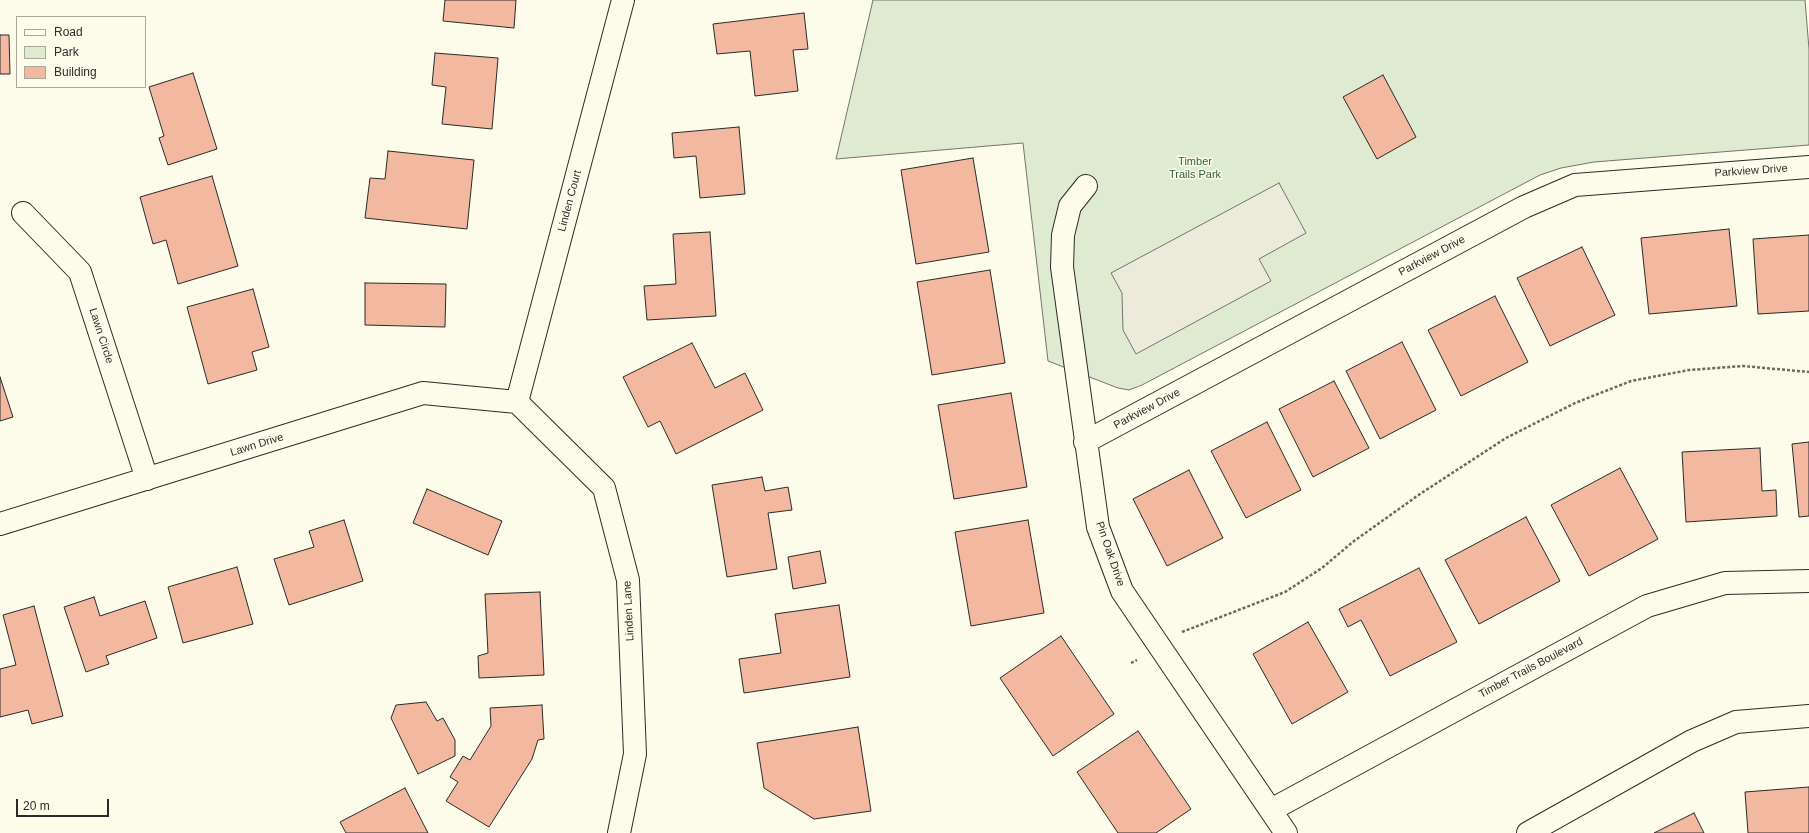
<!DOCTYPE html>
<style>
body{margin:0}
#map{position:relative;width:1809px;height:833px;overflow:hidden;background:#fdfbea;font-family:Helvetica,sans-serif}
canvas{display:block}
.legend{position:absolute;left:16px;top:16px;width:130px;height:72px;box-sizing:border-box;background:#fdfbea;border:1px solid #a9a89e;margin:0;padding:5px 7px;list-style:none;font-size:12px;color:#2b2b2b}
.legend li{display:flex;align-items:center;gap:8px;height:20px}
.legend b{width:20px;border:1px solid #a9a89e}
.scale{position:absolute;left:16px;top:799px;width:93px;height:18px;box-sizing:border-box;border:2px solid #2b2b2b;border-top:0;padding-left:5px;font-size:12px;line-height:14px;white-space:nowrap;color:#2b2b2b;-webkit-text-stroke:3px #fdfbea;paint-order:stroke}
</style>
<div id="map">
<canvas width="1809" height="833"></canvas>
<ul class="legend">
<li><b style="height:5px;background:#fdfbea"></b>Road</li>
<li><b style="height:11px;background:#deebd1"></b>Park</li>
<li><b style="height:11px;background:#f2b8a0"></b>Building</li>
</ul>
<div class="scale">20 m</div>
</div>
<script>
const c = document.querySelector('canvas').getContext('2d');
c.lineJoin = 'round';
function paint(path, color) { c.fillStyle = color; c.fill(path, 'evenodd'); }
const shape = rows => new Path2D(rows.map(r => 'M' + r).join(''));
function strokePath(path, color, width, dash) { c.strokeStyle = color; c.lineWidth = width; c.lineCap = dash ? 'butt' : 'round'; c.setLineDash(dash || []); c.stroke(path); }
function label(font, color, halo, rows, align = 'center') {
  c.font = font + ' Helvetica,sans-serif'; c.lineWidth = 3; c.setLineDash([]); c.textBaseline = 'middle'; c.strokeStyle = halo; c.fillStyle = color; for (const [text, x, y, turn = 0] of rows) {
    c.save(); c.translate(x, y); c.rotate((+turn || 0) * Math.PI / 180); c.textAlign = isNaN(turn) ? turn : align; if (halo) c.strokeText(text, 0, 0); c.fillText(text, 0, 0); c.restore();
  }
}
const green = shape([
 [873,0,1805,0,1809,49,1809,145,1594,162,1561,168,1540,175,1142,385,1129,390,1118,388,1048,361,1023,143,836,159,873,0]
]);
paint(green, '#deebd1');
strokePath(green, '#74746e', 1);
const parking = shape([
 [1279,183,1306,233,1259,259,1271,281,1136,354,1123,330,1122,293,1111,273,1279,183]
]);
paint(parking, '#eceadb');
strokePath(parking, '#74746e', 1);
const building = shape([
 [445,0,516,0,514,28,443,21,445,0],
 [804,13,808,49,793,50,798,91,755,96,750,51,717,54,713,24,804,13],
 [0,35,9,35,10,74,0,74,0,35],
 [435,53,498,58,492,129,442,124,446,87,432,85,435,53],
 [193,73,217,149,168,165,159,138,164,136,149,87,193,73],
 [1383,75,1416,137,1377,159,1343,97,1383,75],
 [739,127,745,194,700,198,696,156,674,158,672,133,739,127],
 [388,151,474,160,467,229,365,218,370,178,385,179,388,151],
 [973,158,989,252,916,264,901,170,973,158],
 [212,176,238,266,178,284,166,240,153,244,140,197,212,176],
 [1729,229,1737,306,1649,314,1641,238,1729,229],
 [710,232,716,316,647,320,644,286,676,284,673,234,710,232],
 [1809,235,1809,311,1758,314,1753,239,1809,235],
 [1582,247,1615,315,1550,346,1517,278,1582,247],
 [990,270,1005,363,932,375,917,282,990,270],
 [365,283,446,284,445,327,365,325,365,283],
 [253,289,269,347,252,352,257,370,208,384,187,307,253,289],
 [1495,296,1528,362,1461,396,1428,330,1495,296],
 [1402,342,1436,410,1380,439,1346,371,1402,342],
 [692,343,715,388,745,373,763,410,676,454,660,421,648,427,623,377,692,343],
 [0,377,13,417,0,421,0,377],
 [1334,381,1369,448,1313,477,1279,409,1334,381],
 [1011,393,1027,487,954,499,938,405,1011,393],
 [1267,422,1301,490,1246,518,1211,451,1267,422],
 [1809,442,1809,516,1799,517,1792,444,1809,442],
 [1760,448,1762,491,1776,490,1777,516,1686,522,1682,452,1760,448],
 [1620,468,1658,539,1589,576,1551,505,1620,468],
 [1189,470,1223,538,1167,566,1133,499,1189,470],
 [762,477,765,491,788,487,792,510,768,513,777,569,727,577,712,485,762,477],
 [427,489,502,521,488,555,413,523,427,489],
 [1526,517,1560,581,1479,624,1445,560,1526,517],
 [344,520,363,581,289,605,274,559,314,547,309,531,344,520],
 [1028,520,1044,613,971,626,955,532,1028,520],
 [820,551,826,583,793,589,788,557,820,551],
 [237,567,253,624,183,643,168,587,237,567],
 [1419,568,1457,642,1390,676,1361,620,1348,627,1339,609,1419,568],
 [540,592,544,675,479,678,478,656,488,653,485,594,540,592],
 [94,597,100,616,145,601,157,638,106,656,109,664,86,672,64,607,94,597],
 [839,605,850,677,744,693,739,659,781,653,775,614,839,605],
 [34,606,63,716,32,724,28,710,0,717,0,669,16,665,3,615,34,606],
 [1308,622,1348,692,1292,724,1253,654,1308,622],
 [1061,636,1114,714,1053,756,1000,678,1061,636],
 [426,702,437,721,443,718,455,740,455,756,418,774,391,718,396,705,426,702],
 [542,705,544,739,538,740,532,759,489,827,446,801,458,782,450,777,463,756,470,760,491,726,490,708,542,705],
 [858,727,871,811,814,819,764,788,757,743,858,727],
 [1138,731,1191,809,1156,833,1118,833,1077,772,1138,731],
 [1809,787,1809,833,1748,833,1745,792,1809,787],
 [405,788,428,833,346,833,340,822,405,788],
 [1694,813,1704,833,1654,833,1694,813]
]);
paint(building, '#f2b8a0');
strokePath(building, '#2b2b2b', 1);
const minor = shape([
 [1086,186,1070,206,1063,235,1062,267,1098,527,1122,591,1286,833],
 [23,213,80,272,147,479],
 [517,402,604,488,628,580,635,754,619,833],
 [517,402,623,0],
 [1085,442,1524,207,1575,185,1809,167],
 [0,524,423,393,517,402],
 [1271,810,1647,606,1725,583,1809,581],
 [1528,833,1692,741,1736,722,1809,716]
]);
strokePath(minor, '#2b2b2b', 24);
strokePath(shape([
 [1182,632,1285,592,1322,568,1354,541,1420,494,1506,438,1575,403,1631,381,1689,370,1743,366,1809,372],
 [1131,663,1137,660]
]), '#6a6964', 2.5, [3, 2]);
strokePath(minor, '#fdfbea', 22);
label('11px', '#34623c', '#fdfbea', [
 ["Timber",1195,162],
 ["Trails Park",1195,175]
]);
label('11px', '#2b2b2b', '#fdfbea', [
 ["Parkview Drive",1751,171,-4],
 ["Linden Court",570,201,-75],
 ["Parkview Drive",1432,256,-28],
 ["Lawn Circle",101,336,72],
 ["Parkview Drive",1147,409,-28],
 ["Lawn Drive",257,445,-17],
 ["Pin Oak Drive",1110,554,71],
 ["Linden Lane",629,611,-93],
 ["Timber Trails Boulevard",1531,668,-28]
]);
</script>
